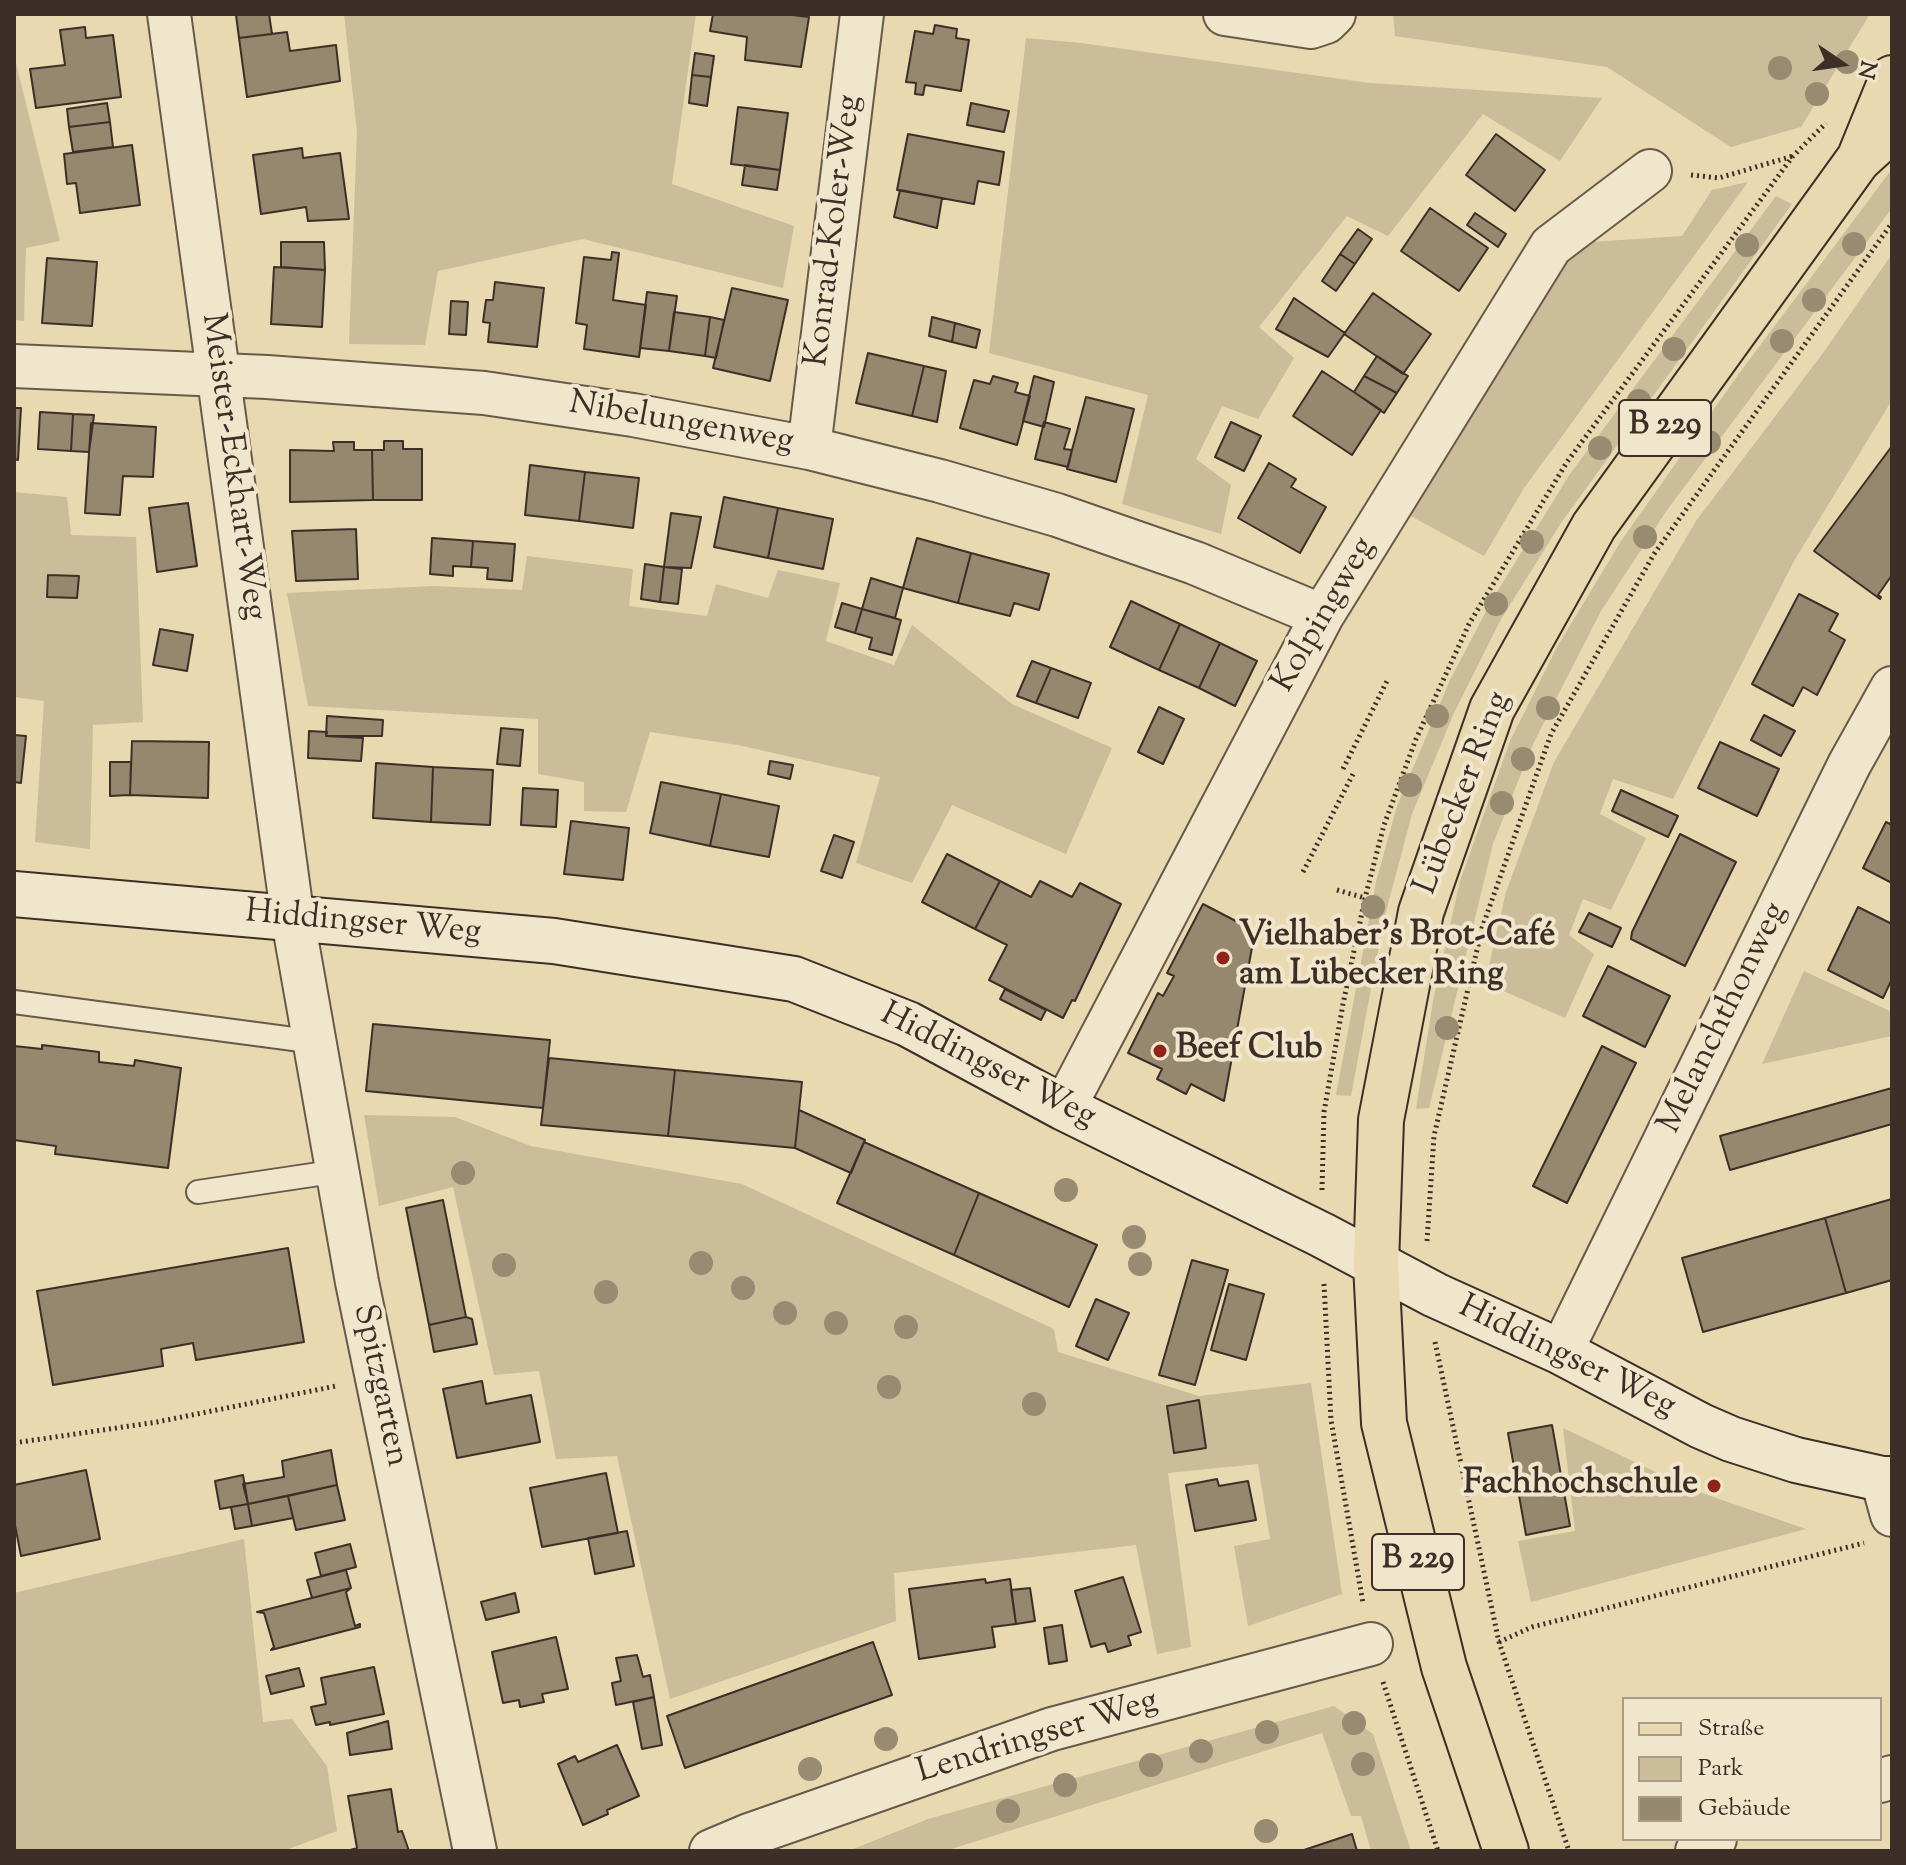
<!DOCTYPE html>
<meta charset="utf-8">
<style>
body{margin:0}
#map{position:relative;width:1906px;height:1865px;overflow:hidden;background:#e8d9b1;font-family:"Sorts Mill Goudy",serif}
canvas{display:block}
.frame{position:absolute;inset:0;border:16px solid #3d2f27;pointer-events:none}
.legend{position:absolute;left:1622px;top:1697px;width:260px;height:144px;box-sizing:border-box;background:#f0e6cc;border:2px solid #a89d8a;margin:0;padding:10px 14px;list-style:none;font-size:24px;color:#3d2f27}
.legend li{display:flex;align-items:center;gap:16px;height:40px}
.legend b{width:40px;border:2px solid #a89d8a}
.north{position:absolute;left:1802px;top:24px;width:80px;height:80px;-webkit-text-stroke:6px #f0e6cc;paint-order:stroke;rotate:103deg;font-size:22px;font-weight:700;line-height:32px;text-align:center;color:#3d2f27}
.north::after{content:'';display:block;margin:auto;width:28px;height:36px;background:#3d2f27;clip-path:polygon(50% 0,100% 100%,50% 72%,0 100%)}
</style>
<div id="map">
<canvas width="1906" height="1865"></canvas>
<div class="frame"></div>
<ul class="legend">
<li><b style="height:10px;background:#e8d9b1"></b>Straße</li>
<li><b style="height:22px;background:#cbbc9a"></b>Park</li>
<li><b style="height:22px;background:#96876f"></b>Gebäude</li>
</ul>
<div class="north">N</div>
</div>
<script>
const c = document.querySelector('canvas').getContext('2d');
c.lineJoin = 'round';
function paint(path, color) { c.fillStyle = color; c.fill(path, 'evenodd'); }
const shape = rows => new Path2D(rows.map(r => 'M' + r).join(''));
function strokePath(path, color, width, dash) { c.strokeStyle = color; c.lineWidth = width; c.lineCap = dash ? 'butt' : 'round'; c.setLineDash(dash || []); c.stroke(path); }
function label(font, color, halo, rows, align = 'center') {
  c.font = font + ' "Sorts Mill Goudy",serif'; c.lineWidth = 8; c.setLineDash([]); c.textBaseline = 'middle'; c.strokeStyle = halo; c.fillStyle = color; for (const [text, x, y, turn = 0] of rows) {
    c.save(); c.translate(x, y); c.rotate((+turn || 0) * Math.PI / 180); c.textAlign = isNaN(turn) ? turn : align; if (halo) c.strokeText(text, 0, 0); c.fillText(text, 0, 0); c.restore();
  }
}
paint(shape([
 [344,14,696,14,672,184,794,226,783,288,583,239,438,271,425,345,349,344,357,132],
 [1393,14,1870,14,1801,127,1731,147,1607,67,1395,36],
 [1026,38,1081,43,1370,83,1602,98,1560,161,1483,114,1388,236,1347,216,1259,327,1294,358,1258,419,1222,406,1196,459,1231,485,1221,534,1122,504,1148,395,989,353],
 [14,55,60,241,26,248,24,321,14,320],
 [1892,169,1892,208,1667,510,1601,611,1533,744,1493,844,1429,1108,1416,1109,1433,1001,1460,881,1510,741,1557,647,1621,541,1738,375],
 [1748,182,1524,488,1484,556,1407,514,1566,255,1590,242,1682,236,1712,190],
 [1776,196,1792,204,1561,523,1500,621,1454,713,1412,814,1384,919,1351,1096,1336,1095,1376,882,1397,806,1450,680,1492,600,1570,474],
 [1892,254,1892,400,1794,561,1673,799,1613,779,1600,814,1646,838,1611,910,1583,899,1569,935,1594,954,1565,1018,1485,983,1506,892,1554,762,1696,521,1823,353],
 [14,492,67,497,71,535,136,537,143,722,93,725,90,849,35,842,44,701,14,697],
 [527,556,633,569,629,606,707,616,716,584,768,598,778,570,840,583,826,641,894,665,912,625,1012,704,1112,748,1066,854,952,805,912,883,856,863,880,777,738,745,650,732,626,812,584,811,584,782,538,774,538,719,308,706,287,593,434,586,522,590],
 [1804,971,1892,1012,1892,1036,1762,1064],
 [364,1115,455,1117,531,1146,742,1184,1054,1329,1058,1352,1199,1396,1311,1383,1342,1594,1248,1626,1234,1546,1270,1539,1258,1464,1168,1473,1191,1647,1157,1654,1136,1545,894,1573,896,1621,670,1699,617,1456,556,1459,539,1371,494,1375,453,1187,379,1206],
 [1563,1428,1696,1491,1806,1529,1531,1602,1518,1541,1575,1531],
 [244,1539,263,1722,292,1719,327,1766,337,1831,283,1851,14,1851,14,1593],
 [1334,1706,1373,1734,1411,1851,1371,1851,1361,1816,1351,1816,1322,1733,945,1851,848,1851,928,1819]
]), '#cbbc9a');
const building = shape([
 [269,14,272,34,239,38,236,15,269,14],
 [713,14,784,14,809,17,801,67,745,60,747,37,710,31,713,14],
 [935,25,957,29,956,38,969,40,961,91,925,85,923,95,915,94,916,83,906,82,915,31,933,34,935,25],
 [85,27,86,38,113,35,121,97,36,108,30,69,65,65,60,30,85,27],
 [287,32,290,51,336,45,340,81,247,97,239,38,287,32],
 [695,53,714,56,711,77,692,75,695,53],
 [692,75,711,77,707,106,689,103,692,75],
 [107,103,110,122,69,127,67,109,107,103],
 [971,103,1009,111,1004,132,967,125,971,103],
 [738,107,788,113,780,170,731,164,738,107],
 [110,122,113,147,73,152,69,127,110,122],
 [908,134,1004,152,999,185,978,181,974,204,897,190,908,134],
 [1496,134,1545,170,1515,211,1466,175,1496,134],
 [132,145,140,205,80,213,76,183,67,184,64,154,132,145],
 [302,148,303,158,340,153,349,219,308,221,306,207,261,214,253,155,302,148],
 [745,165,780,170,777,190,742,185,745,165],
 [900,190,942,198,937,228,894,217,900,190],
 [1430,208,1488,248,1459,291,1401,251,1430,208],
 [1475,213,1506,234,1498,247,1467,225,1475,213],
 [1358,229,1372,239,1355,264,1340,254,1358,229],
 [281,242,324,242,325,270,281,267,281,242],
 [612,252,619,253,613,300,646,305,639,357,584,349,587,325,576,323,584,257,611,260,612,252],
 [1340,254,1355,264,1336,291,1322,281,1340,254],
 [47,258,97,262,92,326,42,323,47,258],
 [274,267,325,270,322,327,271,324,274,267],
 [495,282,544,288,537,347,488,342,490,323,483,322,486,300,493,300,495,282],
 [732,288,788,300,770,381,713,368,732,288],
 [647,292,677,296,669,351,640,348,647,292],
 [1373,293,1431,334,1403,374,1344,334,1373,293],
 [1294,298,1345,333,1328,357,1276,329,1294,298],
 [451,301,468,302,466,335,449,334,451,301],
 [674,312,710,317,705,356,669,351,674,312],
 [710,317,724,320,716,358,705,356,710,317],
 [932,317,955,323,952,342,929,336,932,317],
 [955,323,980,330,976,348,952,342,955,323],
 [868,353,924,366,912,416,856,403,868,353],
 [1377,356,1408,376,1397,393,1364,376,1377,356],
 [924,366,946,371,937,422,912,416,924,366],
 [1322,371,1381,410,1352,455,1293,416,1322,371],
 [993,376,1018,383,1015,392,1030,396,1017,445,960,428,974,380,990,384,993,376],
 [1034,376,1054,382,1044,427,1023,421,1034,376],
 [1364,376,1397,393,1384,413,1354,392,1364,376],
 [1086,397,1134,409,1116,482,1067,469,1086,397],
 [14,408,21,408,18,460,14,459,14,408],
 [40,412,73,414,71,451,38,449,40,412],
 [73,414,94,415,89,452,71,451,73,414],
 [1044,422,1070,429,1064,449,1072,450,1068,467,1035,459,1044,422],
 [1231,422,1261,436,1244,471,1215,457,1231,422],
 [91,423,156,427,153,477,123,476,120,515,85,513,91,423],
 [384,441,403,441,403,449,422,449,422,500,373,500,372,450,384,450,384,441],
 [333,442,354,442,354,450,372,450,373,500,290,502,290,450,334,451,333,442],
 [1892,446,1892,575,1878,595,1881,597,1880,599,1814,551,1892,446],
 [1269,463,1296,479,1291,487,1326,507,1300,553,1238,518,1269,463],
 [530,465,585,472,579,521,525,515,530,465],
 [585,472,639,478,633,528,579,521,585,472],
 [724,497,778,508,768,558,714,547,724,497],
 [188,503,197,566,157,572,149,508,188,503],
 [778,508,833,519,823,569,768,558,778,508],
 [671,513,701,517,691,568,664,567,671,513],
 [356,529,358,579,296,581,292,531,356,529],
 [432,538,473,541,471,567,453,566,453,576,430,574,432,538],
 [917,538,971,553,958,603,903,588,917,538],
 [473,541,515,544,512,581,487,579,488,568,471,567,473,541],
 [971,553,1049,574,1039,610,1014,603,1010,616,958,603,971,553],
 [645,564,664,567,660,602,641,599,645,564],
 [664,567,682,569,678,604,660,602,664,567],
 [48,575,79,576,77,598,47,597,48,575],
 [871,578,903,588,895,618,862,609,871,578],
 [1799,594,1838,614,1829,631,1845,640,1817,695,1803,687,1793,706,1752,684,1799,594],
 [1131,601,1180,624,1159,670,1110,647,1131,601],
 [842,603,862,609,855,633,835,627,842,603],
 [862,609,901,620,892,655,869,649,872,638,855,633,862,609],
 [1180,624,1220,643,1199,688,1159,670,1180,624],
 [160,629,193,635,187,671,153,665,160,629],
 [1220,643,1257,661,1235,706,1199,688,1220,643],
 [1032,661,1051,668,1036,703,1017,696,1032,661],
 [1051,668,1091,683,1078,718,1036,703,1051,668],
 [1159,707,1184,719,1163,764,1138,752,1159,707],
 [1764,715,1795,731,1781,756,1751,740,1764,715],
 [327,716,383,720,382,736,326,736,327,716],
 [501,728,523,730,520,766,497,764,501,728],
 [309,731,327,732,326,736,363,738,361,761,308,758,309,731],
 [14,735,26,736,21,783,14,782,14,735],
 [132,741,209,742,208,798,130,795,132,741],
 [1720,742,1779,769,1757,816,1698,788,1720,742],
 [770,761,793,765,790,779,768,774,770,761],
 [110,762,131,762,130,795,110,796,110,762],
 [376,763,433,767,431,822,373,818,376,763],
 [433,767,493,770,490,825,431,822,433,767],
 [661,782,721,794,710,846,650,833,661,782],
 [523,788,558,790,556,827,521,825,523,788],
 [1621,790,1678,816,1668,837,1612,811,1621,790],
 [721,794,779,806,769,857,710,846,721,794],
 [571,821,629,828,623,880,564,874,571,821],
 [1886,822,1892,825,1892,879,1890,882,1863,868,1886,822],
 [1680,834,1736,862,1685,966,1631,939,1632,932,1680,834],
 [834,835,854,842,842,878,821,871,834,835],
 [947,854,1000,881,975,929,922,902,947,854],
 [1000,881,1031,897,1040,881,1072,897,1080,883,1121,904,1075,1001,1072,1000,1063,1018,989,980,1007,945,975,929,1000,881],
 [1203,904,1255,931,1224,1101,1191,1084,1186,1094,1157,1079,1162,1069,1128,1053,1158,993,1163,996,1174,976,1167,973,1203,904],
 [1858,907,1892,924,1892,979,1883,998,1828,970,1858,907],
 [1589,913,1621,928,1612,947,1579,932,1589,913],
 [1608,966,1670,996,1645,1047,1583,1016,1608,966],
 [1005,989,1046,1010,1041,1020,1000,999,1005,989],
 [373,1024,550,1040,543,1108,366,1091,373,1024],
 [42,1045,99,1052,99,1062,134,1066,135,1060,181,1068,168,1168,55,1154,56,1146,14,1140,14,1046,42,1049,42,1045],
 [1602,1046,1636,1063,1567,1203,1533,1186,1602,1046],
 [549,1058,675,1070,668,1136,541,1125,549,1058],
 [675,1070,802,1082,795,1148,668,1136,675,1070],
 [1892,1088,1892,1124,1730,1170,1720,1136,1892,1088],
 [799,1110,865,1140,851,1173,795,1148,799,1110],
 [864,1142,979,1193,954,1255,837,1203,864,1142],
 [979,1193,1097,1245,1069,1307,954,1255,979,1193],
 [1892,1199,1892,1280,1846,1293,1825,1218,1892,1199],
 [443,1200,466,1317,429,1325,406,1208,443,1200],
 [1825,1218,1846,1293,1703,1332,1682,1258,1825,1218],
 [288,1248,304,1342,196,1360,193,1343,161,1349,163,1366,53,1385,37,1291,288,1248],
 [1192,1260,1228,1270,1195,1385,1159,1375,1192,1260],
 [1229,1284,1264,1294,1246,1360,1211,1350,1229,1284],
 [1096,1299,1129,1313,1108,1360,1076,1346,1096,1299],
 [466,1317,472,1319,477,1344,434,1352,429,1325,466,1317],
 [482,1381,486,1404,531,1395,540,1442,457,1458,443,1389,482,1381],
 [1199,1400,1206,1448,1174,1453,1167,1406,1199,1400],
 [1552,1425,1570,1526,1526,1535,1508,1433,1552,1425],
 [331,1450,337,1485,248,1504,243,1484,284,1477,282,1461,331,1450],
 [86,1470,100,1539,21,1556,14,1520,14,1485,86,1470],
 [606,1473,618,1533,542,1547,530,1488,606,1473],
 [243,1475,248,1504,220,1509,215,1481,243,1475],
 [1217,1479,1219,1486,1248,1481,1256,1520,1195,1531,1186,1485,1217,1479],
 [337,1485,345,1520,296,1530,288,1496,337,1485],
 [288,1496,293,1518,252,1526,248,1504,288,1496],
 [248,1504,252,1526,235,1529,231,1507,248,1504],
 [627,1531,634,1566,595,1574,588,1538,627,1531],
 [350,1544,356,1567,321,1576,315,1553,350,1544],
 [346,1570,351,1588,312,1598,307,1580,346,1570],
 [1123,1577,1141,1632,1128,1636,1131,1645,1108,1652,1105,1643,1091,1647,1075,1591,1123,1577],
 [985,1579,986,1583,1010,1579,1016,1624,992,1627,995,1647,919,1659,909,1589,985,1579],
 [351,1588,346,1592,355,1626,360,1624,360,1627,271,1650,274,1647,264,1613,257,1612,351,1588],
 [1030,1588,1035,1621,1016,1624,1011,1590,1030,1588],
 [515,1593,519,1612,486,1620,481,1602,515,1593],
 [1062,1625,1067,1661,1049,1664,1044,1628,1062,1625],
 [556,1637,568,1689,542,1694,544,1702,520,1707,519,1700,503,1703,492,1652,556,1637],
 [873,1642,892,1695,685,1768,667,1716,873,1642],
 [637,1655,643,1677,650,1675,654,1697,616,1705,612,1683,621,1681,616,1658,637,1655],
 [374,1667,384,1714,330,1725,330,1722,316,1725,311,1707,326,1704,321,1678,374,1667],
 [299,1668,304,1686,271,1694,266,1676,299,1668],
 [654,1697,662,1745,642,1749,633,1702,654,1697],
 [388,1721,392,1749,350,1755,347,1733,388,1721],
 [617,1745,639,1796,607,1810,608,1814,583,1825,558,1764,575,1756,578,1762,617,1745],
 [391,1789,398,1832,402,1831,409,1851,347,1851,357,1848,348,1796,391,1789],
 [1352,1834,1357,1851,1301,1851,1352,1834]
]);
paint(building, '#96876f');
strokePath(building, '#3d2f27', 2);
const lane = shape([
 [14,1002,316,1042],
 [198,1192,339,1171]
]);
const street = shape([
 [169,14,293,920,357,1282,475,1851],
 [1225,14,1311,27,1326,22,1334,14],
 [14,366,267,377,484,393,633,415,809,448,940,481,1057,515,1195,563,1322,616],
 [809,448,862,14],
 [1064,1108,1322,616,1551,246,1650,171],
 [1561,1352,1849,765,1892,688],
 [1882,1479,1892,1515],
 [1880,1781,1892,1777],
 [711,1851,749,1835,1052,1729,1371,1644],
 [1697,1851,1701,1844,1715,1839]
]);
const secondary = shape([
 [14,894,554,941,794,979,908,1024,1064,1108,1322,1235,1435,1295,1561,1352,1701,1426,1731,1439,1796,1460,1882,1479,1892,1479]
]);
const primary = shape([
 [1861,154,1892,78],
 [1506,1851,1444,1667,1384,1423,1376,1264,1381,1120,1421,912,1492,709,1594,526,1858,160,1892,129]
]);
strokePath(lane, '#685a4a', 26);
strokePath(street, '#685a4a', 46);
strokePath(secondary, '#3d2f27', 48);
strokePath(primary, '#3d2f27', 48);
strokePath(shape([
 [1691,175,1719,178,1793,156],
 [1343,769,1388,679],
 [1303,872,1353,774],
 [1337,890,1365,898],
 [1322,1190,1324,1112,1343,1004,1365,898,1384,825,1416,739,1469,624,1567,462,1793,156,1826,123],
 [1427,1241,1434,1136,1482,928,1551,734,1654,554,1892,223],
 [1324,1284,1331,1420,1363,1603],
 [1435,1342,1499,1642,1569,1851],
 [14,1443,157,1422,336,1386],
 [1499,1642,1532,1627,1864,1543],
 [1383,1682,1438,1851]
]), '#3d2f27', 5, [2, 4]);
strokePath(lane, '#f0e6cc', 22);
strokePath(street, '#f0e6cc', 42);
strokePath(secondary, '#f0e6cc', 44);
strokePath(primary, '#e8d9b1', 44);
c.fillStyle = '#998b72';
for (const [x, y] of [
 [1847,62],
 [1780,68],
 [1817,94],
 [1854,244],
 [1747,245],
 [1814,300],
 [1782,341],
 [1674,349],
 [1639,401],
 [1709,442],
 [1600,448],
 [1645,537],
 [1532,542],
 [1496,604],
 [1548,708],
 [1437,716],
 [1523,759],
 [1410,785],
 [1502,803],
 [1373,907],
 [1447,1028],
 [463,1173],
 [1066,1190],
 [1134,1237],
 [701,1263],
 [1140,1264],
 [504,1265],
 [743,1288],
 [606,1292],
 [785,1313],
 [836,1323],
 [906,1327],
 [889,1387],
 [1034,1404],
 [1354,1723],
 [1267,1732],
 [886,1739],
 [1201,1751],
 [1363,1764],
 [1151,1765],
 [810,1769],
 [1065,1785],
 [1008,1811],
 [1266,1831]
]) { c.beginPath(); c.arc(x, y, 12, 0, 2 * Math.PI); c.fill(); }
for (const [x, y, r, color] of [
 [1223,958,8,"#8f2418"],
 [1160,1051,8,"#8f2418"],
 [1714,1486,8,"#8f2418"]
]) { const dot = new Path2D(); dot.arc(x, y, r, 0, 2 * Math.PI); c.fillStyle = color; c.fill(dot); strokePath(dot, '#f0e6cc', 3); }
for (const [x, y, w] of [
 [1665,428,92],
 [1418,1562,92]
]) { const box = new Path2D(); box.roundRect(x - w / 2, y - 28, w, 56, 6); c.fillStyle = '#f0e6cc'; c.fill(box); strokePath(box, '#3d2f27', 2); }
label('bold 32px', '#3d2f27', null, [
 ["B 229",1665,428],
 ["B 229",1418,1562]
]);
label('34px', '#3d2f27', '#f0e6cc', [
 ["Konrad-Koler-Weg",836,231,-83],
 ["Nibelungenweg",681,425,10],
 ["Meister-Eckhart-Weg",231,467,82],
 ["Kolpingweg",1326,616,-60],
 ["Lübecker Ring",1465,794,-69],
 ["Hiddingser Weg",363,925,5],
 ["Melanchthonweg",1725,1019,-64],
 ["Hiddingser Weg",987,1068,27],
 ["Hiddingser Weg",1566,1359,26],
 ["Spitzgarten",378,1386,78],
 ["Lendringser Weg",1038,1739,-17]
]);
label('bold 34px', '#3d2f27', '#f0e6cc', [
 ["Vielhaber's Brot-Café",1239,938],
 ["am Lübecker Ring",1239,977],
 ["Beef Club",1176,1051],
 ["Fachhochschule",1698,1486,"right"]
], 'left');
</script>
